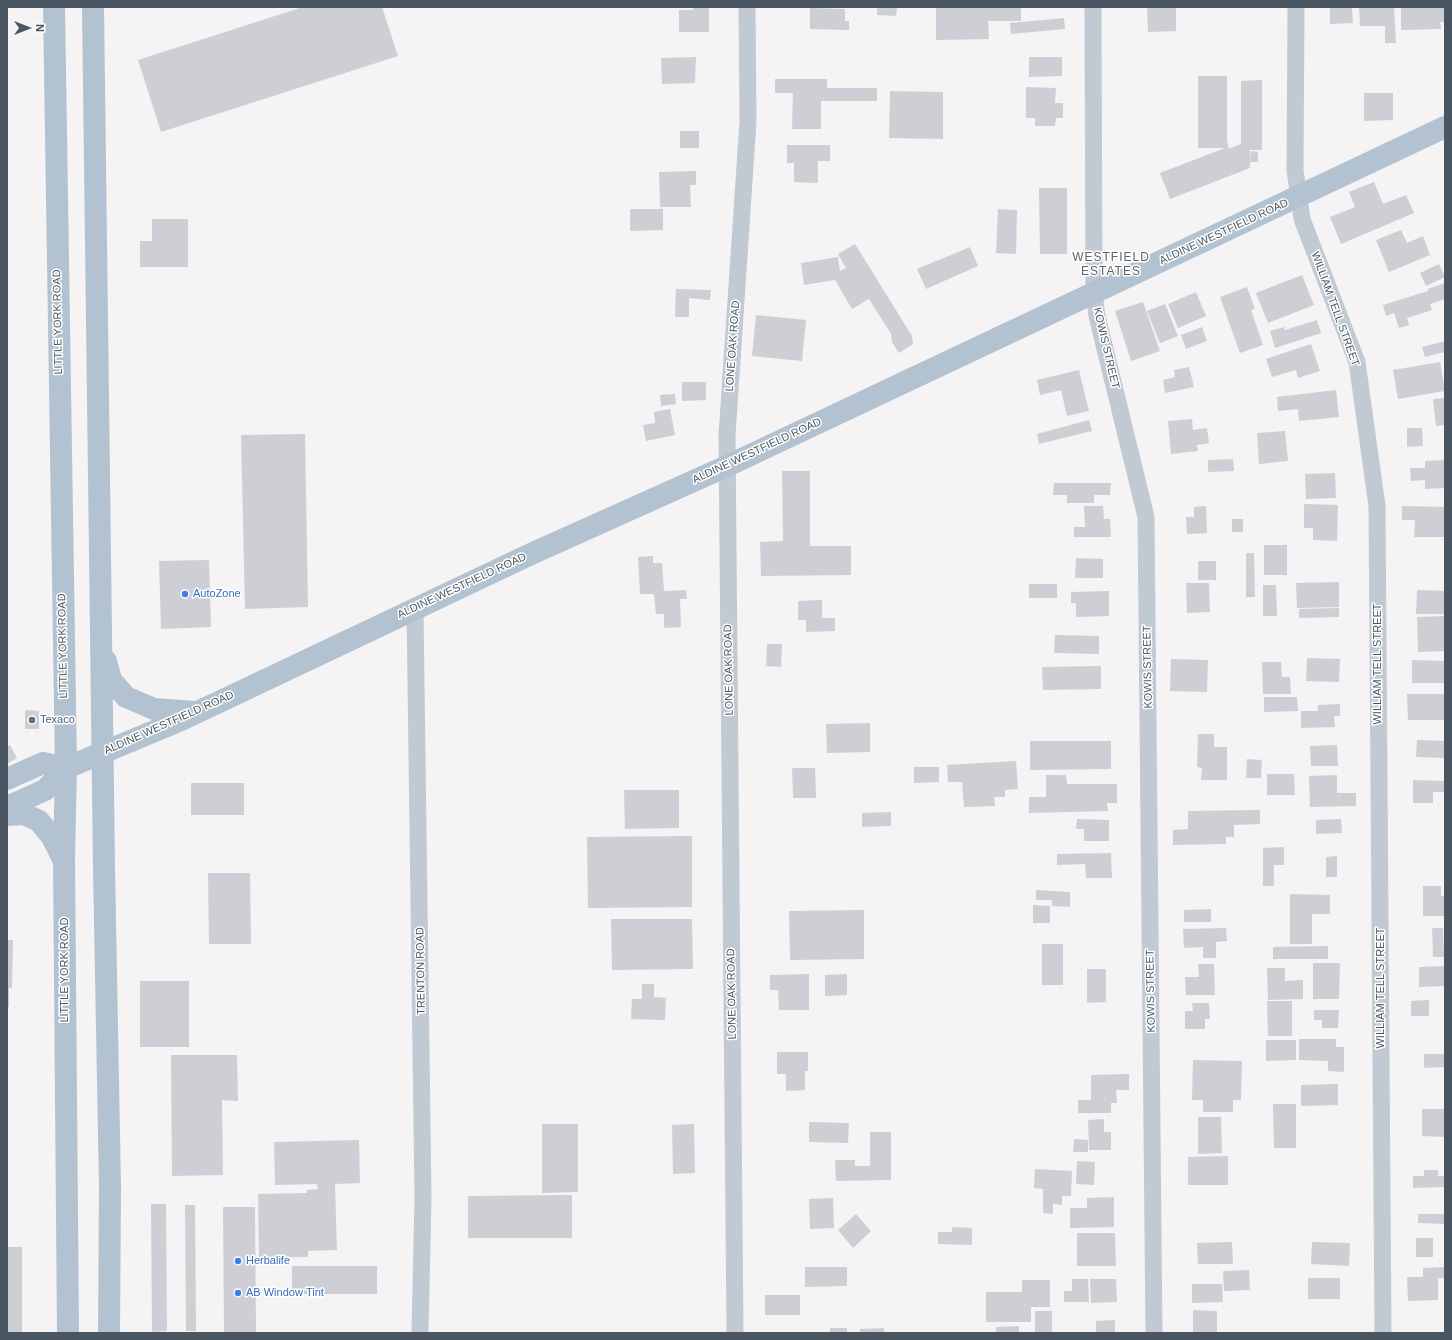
<!DOCTYPE html>
<style>
body{margin:0}
#map{position:relative;width:1452px;height:1340px;overflow:hidden;background:#f5f3f3;font-family:Helvetica,sans-serif}
canvas{display:block}
.frame{position:absolute;inset:0;border:8px solid #4a5661;pointer-events:none}
.north{position:absolute;left:8px;top:8px;width:40px;height:40px;-webkit-text-stroke:3px #fff;paint-order:stroke;rotate:90deg;font-size:11px;font-weight:700;line-height:16px;text-align:center;color:#4a5661}
.north::after{content:'';display:block;margin:auto;width:14px;height:18px;background:#4a5661;clip-path:polygon(50% 0,100% 100%,50% 72%,0 100%)}
</style>
<div id="map">
<canvas width="1452" height="1340"></canvas>
<div class="frame"></div>
<div class="north">N</div>
</div>
<script>
const c = document.querySelector('canvas').getContext('2d');
c.lineJoin = 'round';
function paint(path, color) { c.fillStyle = color; c.fill(path, 'evenodd'); }
const shape = rows => new Path2D(rows.map(r => 'M' + r).join(''));
function strokePath(path, color, width, dash) { c.strokeStyle = color; c.lineWidth = width; c.lineCap = dash ? 'butt' : 'round'; c.setLineDash(dash || []); c.stroke(path); }
function label(font, color, halo, rows, align = 'center') {
  c.font = font + ' Helvetica,sans-serif'; c.lineWidth = 3; c.setLineDash([]); c.textBaseline = 'middle'; c.strokeStyle = halo; c.fillStyle = color; for (const [text, x, y, turn = 0] of rows) {
    c.save(); c.translate(x, y); c.rotate((+turn || 0) * Math.PI / 180); c.textAlign = isNaN(turn) ? turn : align; if (halo) c.strokeText(text, 0, 0); c.fillText(text, 0, 0); c.restore();
  }
}
paint(shape([
 [303,7,382,7,398,56,161,132,138,60],
 [693,7,709,7,709,32,679,32,679,10,693,10],
 [877,7,897,7,896,16,877,15],
 [936,7,1021,7,1021,21,988,21,989,39,936,40],
 [1147,7,1176,7,1176,31,1148,32],
 [1330,7,1352,7,1353,23,1330,24],
 [1359,7,1394,7,1396,43,1385,43,1385,26,1360,26],
 [1401,7,1445,7,1445,22,1440,22,1441,29,1401,30],
 [810,8,845,9,845,21,849,21,849,30,810,29],
 [1064,18,1065,29,1011,34,1010,23],
 [696,57,695,83,662,84,661,58],
 [1029,57,1062,57,1062,76,1029,77],
 [1198,76,1227,76,1227,141,1229,149,1241,144,1241,81,1262,80,1262,150,1250,150,1250,168,1170,199,1160,173,1225,148,1198,148],
 [775,79,827,79,827,88,877,88,877,101,821,101,821,129,792,129,793,93,775,93],
 [1026,87,1056,88,1055,103,1063,103,1063,118,1056,118,1055,126,1035,126,1035,118,1026,118],
 [890,91,943,92,943,139,889,138],
 [1364,93,1393,93,1393,120,1364,121],
 [680,131,699,131,699,148,680,148],
 [787,145,830,145,830,161,818,161,818,183,794,182,794,163,787,163],
 [1251,151,1258,152,1258,162,1250,162],
 [696,171,696,185,690,185,691,207,660,207,659,172],
 [1374,182,1383,204,1406,195,1414,213,1341,244,1330,217,1355,207,1349,192],
 [1039,188,1067,188,1067,254,1040,254],
 [630,209,663,209,663,230,630,231],
 [998,209,1017,210,1016,254,996,253],
 [152,219,188,219,188,267,140,267,140,241,152,241],
 [1401,230,1407,243,1423,236,1430,255,1389,272,1376,240],
 [855,244,912,336,913,344,899,353,892,342,891,334,869,299,852,309,835,280,804,285,801,263,838,257,840,271,846,268,838,254],
 [970,247,978,266,926,289,917,269],
 [1439,264,1445,277,1426,286,1420,273],
 [1302,275,1314,305,1268,323,1256,293],
 [1445,283,1445,299,1430,304,1432,310,1407,318,1409,325,1399,328,1394,313,1386,316,1383,305,1428,291,1428,289],
 [1247,287,1255,309,1251,310,1263,345,1240,353,1220,297],
 [676,289,711,290,710,300,689,298,689,317,675,317],
 [1196,292,1206,316,1178,328,1168,304],
 [1143,302,1160,351,1131,361,1115,311],
 [1165,304,1178,336,1160,343,1147,311],
 [756,315,806,320,802,361,752,356],
 [1317,320,1321,333,1275,348,1270,331,1284,327,1285,330],
 [1202,327,1207,341,1186,349,1181,335],
 [1445,341,1445,352,1425,357,1422,347],
 [1311,344,1320,371,1298,378,1296,370,1272,377,1266,359],
 [1440,362,1445,391,1398,399,1393,370],
 [1189,367,1194,387,1165,393,1163,380,1175,377,1174,370],
 [1079,370,1089,411,1067,416,1061,390,1040,395,1037,380],
 [682,382,706,382,706,400,682,401],
 [1336,390,1339,417,1299,421,1298,409,1278,411,1277,397],
 [675,394,676,404,661,406,660,395],
 [1445,398,1445,425,1436,426,1433,399],
 [670,409,675,435,646,441,643,425,655,423,654,412],
 [1192,419,1193,430,1207,428,1209,443,1197,445,1198,451,1171,454,1168,421],
 [1089,420,1092,431,1039,444,1037,434],
 [1407,428,1422,428,1423,446,1407,447],
 [1285,431,1288,461,1259,464,1257,433],
 [305,434,308,607,245,609,241,435],
 [1233,459,1234,471,1208,472,1208,460],
 [1445,460,1445,488,1425,489,1425,480,1411,481,1410,468,1425,468,1425,461],
 [782,471,810,471,810,546,851,546,851,575,761,576,760,542,783,541],
 [1335,473,1336,498,1306,499,1305,474],
 [1054,483,1111,483,1110,495,1094,495,1094,503,1067,503,1067,495,1053,495],
 [1304,504,1338,505,1337,541,1313,540,1313,528,1304,528],
 [1084,506,1103,506,1104,519,1110,519,1111,537,1074,537,1074,527,1085,527],
 [1206,506,1207,533,1187,534,1186,517,1194,517,1194,507],
 [1402,506,1445,507,1445,537,1414,537,1415,520,1402,520],
 [1232,519,1243,519,1243,532,1232,532],
 [1264,545,1287,545,1287,575,1264,575],
 [1246,553,1254,553,1255,597,1246,597],
 [653,556,653,563,662,563,664,591,686,590,687,599,680,599,681,627,664,628,664,614,656,614,654,594,640,594,638,557],
 [1076,558,1103,559,1103,578,1075,578],
 [209,560,211,627,161,629,159,561],
 [1198,561,1216,561,1216,580,1198,580],
 [1339,582,1339,607,1297,608,1296,583],
 [1186,583,1209,583,1210,612,1187,613],
 [1029,584,1057,584,1057,598,1029,598],
 [1263,585,1276,585,1277,616,1263,616],
 [1417,590,1445,591,1445,614,1416,614],
 [1109,591,1109,616,1076,617,1076,603,1071,603,1071,592],
 [822,600,822,618,835,618,835,631,806,632,806,620,798,620,798,601],
 [1339,608,1339,617,1299,618,1299,609],
 [1445,616,1445,651,1418,652,1417,617],
 [1055,635,1099,636,1099,654,1054,653],
 [767,644,782,644,781,667,766,666],
 [1307,658,1340,659,1339,682,1306,681],
 [1171,659,1208,660,1207,692,1170,691],
 [1412,660,1445,661,1445,683,1412,683],
 [1262,662,1281,662,1282,677,1290,677,1291,694,1263,694],
 [1101,666,1101,689,1043,690,1042,667],
 [1407,694,1445,694,1444,720,1408,720],
 [1264,697,1297,697,1298,711,1264,712],
 [1340,704,1340,716,1334,716,1335,727,1301,728,1301,711,1318,711,1318,705],
 [25,710,39,711,39,729,25,729],
 [870,723,870,752,827,753,826,724],
 [1198,734,1214,734,1214,747,1227,747,1227,780,1201,780,1202,768,1197,767],
 [1417,740,1445,741,1445,758,1416,757],
 [1030,741,1111,741,1111,769,1030,770],
 [10,745,17,758,7,764,7,747],
 [1337,745,1338,766,1311,766,1310,746],
 [1247,759,1262,760,1261,778,1246,778],
 [1016,761,1018,789,1005,790,1005,797,994,797,995,806,964,807,962,782,948,782,947,765],
 [914,767,939,767,939,782,914,783],
 [792,768,815,768,816,798,793,798],
 [1267,774,1294,774,1295,795,1267,795],
 [1046,775,1066,775,1067,784,1117,784,1117,803,1107,803,1108,811,1029,813,1029,797,1046,797],
 [1337,775,1337,793,1356,793,1356,806,1310,807,1309,776],
 [1413,780,1445,781,1445,792,1433,792,1433,803,1413,803],
 [191,783,244,783,244,815,191,815],
 [624,790,679,790,679,828,625,829],
 [1260,810,1260,824,1234,825,1234,837,1226,837,1226,844,1173,845,1173,830,1188,829,1188,811],
 [891,812,891,826,862,827,862,813],
 [1077,819,1109,820,1109,841,1084,841,1084,829,1076,829],
 [1341,819,1342,833,1316,834,1316,820],
 [692,836,692,907,588,908,587,837],
 [1284,847,1284,865,1274,865,1274,886,1263,886,1263,848],
 [1111,853,1112,878,1086,878,1085,864,1057,865,1057,854],
 [1337,856,1337,877,1326,877,1326,857],
 [208,873,250,873,251,944,209,944],
 [1423,886,1441,886,1441,896,1445,896,1445,916,1423,916],
 [1036,890,1070,892,1070,907,1052,906,1052,900,1036,900],
 [1290,894,1330,895,1330,914,1312,914,1312,944,1290,944],
 [1033,905,1050,906,1050,923,1033,923],
 [1211,909,1211,922,1184,922,1184,910],
 [864,910,864,959,790,960,789,911],
 [611,919,692,919,693,969,612,970],
 [1226,928,1227,941,1216,942,1216,958,1203,958,1203,947,1184,948,1183,929],
 [1432,928,1443,928,1444,957,1433,957],
 [7,940,13,940,12,988,9,988,9,1007,7,1007],
 [1042,944,1063,944,1063,985,1042,985],
 [1328,946,1328,959,1273,959,1273,947],
 [1313,963,1340,963,1339,999,1313,999],
 [1198,964,1214,964,1215,995,1186,995,1185,977,1199,977],
 [1445,966,1445,986,1419,987,1419,967],
 [1267,968,1285,968,1285,981,1303,980,1303,999,1268,1000],
 [1087,969,1106,969,1106,1002,1087,1003],
 [809,974,809,1010,779,1010,778,990,770,990,770,975],
 [847,974,847,995,825,996,825,975],
 [140,981,189,981,189,1047,140,1047],
 [642,984,654,984,654,997,666,998,665,1020,631,1019,632,999,642,999],
 [1429,1000,1429,1016,1411,1016,1411,1001],
 [1267,1001,1292,1001,1292,1036,1268,1036],
 [1192,1003,1209,1003,1210,1019,1205,1019,1205,1029,1185,1029,1185,1011,1193,1011],
 [1314,1010,1339,1010,1338,1028,1322,1028,1322,1020,1314,1020],
 [1299,1039,1336,1039,1336,1047,1344,1047,1344,1072,1328,1071,1328,1061,1299,1060],
 [1266,1040,1296,1040,1296,1060,1266,1061],
 [777,1052,808,1052,808,1071,805,1071,805,1090,786,1091,786,1074,777,1074],
 [1424,1054,1445,1054,1445,1067,1424,1068],
 [171,1055,237,1055,238,1101,222,1100,223,1175,172,1176],
 [1193,1060,1242,1061,1241,1100,1233,1100,1233,1112,1203,1112,1203,1100,1192,1100],
 [1129,1074,1129,1090,1116,1090,1117,1103,1111,1103,1111,1113,1078,1113,1078,1100,1091,1100,1091,1075],
 [1338,1084,1338,1105,1301,1106,1301,1085],
 [1273,1104,1296,1104,1296,1148,1274,1148],
 [1422,1109,1444,1109,1445,1137,1422,1136],
 [1198,1117,1221,1117,1222,1153,1198,1154],
 [1104,1119,1104,1132,1111,1132,1111,1150,1089,1150,1088,1120],
 [809,1122,849,1123,848,1143,809,1142],
 [542,1124,578,1124,578,1192,542,1193],
 [694,1124,695,1173,673,1174,672,1125],
 [870,1132,891,1132,891,1180,836,1181,835,1160,855,1160,855,1166,870,1166],
 [1074,1139,1088,1140,1088,1152,1073,1152],
 [359,1140,360,1183,335,1184,337,1250,308,1251,308,1257,259,1258,258,1194,307,1193,307,1190,318,1189,317,1184,275,1185,274,1142],
 [1228,1156,1228,1185,1188,1185,1188,1157],
 [1077,1161,1095,1162,1094,1185,1076,1184],
 [1035,1169,1072,1171,1071,1196,1062,1196,1062,1205,1053,1204,1053,1214,1043,1213,1043,1189,1034,1188],
 [1424,1170,1438,1170,1438,1176,1445,1176,1445,1187,1413,1188,1413,1176,1424,1176],
 [572,1195,572,1238,468,1238,468,1196],
 [1114,1197,1114,1227,1070,1228,1070,1208,1087,1208,1087,1198],
 [833,1198,834,1228,810,1229,809,1199],
 [151,1204,166,1204,167,1331,152,1332],
 [185,1205,195,1205,196,1331,186,1331],
 [223,1207,255,1207,256,1332,224,1332],
 [856,1214,871,1231,853,1248,838,1230],
 [1418,1214,1445,1214,1445,1224,1418,1223],
 [952,1227,972,1228,972,1245,938,1244,938,1232,952,1232],
 [1077,1233,1115,1233,1116,1266,1077,1266],
 [1416,1238,1433,1238,1433,1257,1416,1257],
 [1232,1242,1233,1264,1198,1264,1197,1243],
 [1312,1242,1350,1243,1349,1266,1311,1264],
 [7,1247,22,1247,22,1333,7,1333],
 [292,1266,377,1266,377,1294,292,1294],
 [805,1267,847,1267,847,1286,805,1287],
 [1445,1267,1445,1278,1438,1278,1438,1300,1408,1301,1407,1277,1423,1277,1423,1268],
 [1249,1270,1250,1290,1224,1291,1223,1271],
 [1308,1278,1340,1278,1340,1299,1308,1299],
 [1072,1279,1088,1279,1089,1302,1064,1302,1064,1291,1072,1291],
 [1090,1279,1116,1279,1117,1302,1091,1303],
 [1022,1280,1050,1280,1050,1307,1031,1307,1031,1322,986,1322,986,1292,1022,1292],
 [1192,1284,1222,1284,1223,1302,1192,1303],
 [765,1295,800,1295,800,1315,765,1315],
 [1193,1310,1217,1311,1217,1333,1193,1333],
 [1035,1311,1052,1311,1052,1332,1035,1333],
 [1115,1320,1115,1333,1096,1333,1096,1321],
 [1019,1326,1019,1333,996,1333,996,1327],
 [830,1328,847,1328,847,1333,830,1333],
 [884,1328,884,1333,860,1333,860,1329]
]), '#cdcfd5');
strokePath(shape([
 [1093,7,1094,293,1097,316,1146,517,1154,1333],
 [1296,7,1295,170,1302,219,1357,362,1377,506,1383,1333],
 [415,609,423,1198,420,1333],
 [735,1333,727,435,748,121,747,7]
]), '#c1cad2', 17);
strokePath(shape([
 [54,7,66,768,64,861,68,1333],
 [93,7,104,868,110,1187,109,1333],
 [106,661,111,680,126,697,154,709,195,712],
 [7,779,43,763,66,768],
 [7,807,45,790,66,768,181,720,531,554,727,466,1445,127],
 [7,815,24,814,39,821,52,837,63,859]
]), '#b3c2d1', 22);
for (const [x, y, r, color] of [
 [185,594,4,"#3f7fe0"],
 [32,720,4,"#5c6f8a"],
 [238,1261,4,"#3f7fe0"],
 [238,1293,4,"#3f7fe0"]
]) { const dot = new Path2D(); dot.arc(x, y, r, 0, 2 * Math.PI); c.fillStyle = color; c.fill(dot); strokePath(dot, '#fff', 1.5); }
label('11px', '#4a5661', '#fff', [
 ["ALDINE WESTFIELD ROAD",1224,232,-25],
 ["WILLIAM TELL STREET",1335,309,70],
 ["LITTLE YORK ROAD",58,322,-91],
 ["LONE OAK ROAD",733,346,-86],
 ["KOWIS STREET",1106,348,77],
 ["ALDINE WESTFIELD ROAD",757,451,-25],
 ["ALDINE WESTFIELD ROAD",462,586,-25],
 ["LITTLE YORK ROAD",63,646,-91],
 ["WILLIAM TELL STREET",1378,664,-90],
 ["KOWIS STREET",1148,667,-91],
 ["LONE OAK ROAD",729,670,-91],
 ["ALDINE WESTFIELD ROAD",169,723,-24],
 ["LITTLE YORK ROAD",65,970,-90],
 ["TRENTON ROAD",421,971,-91],
 ["WILLIAM TELL STREET",1381,988,-90],
 ["KOWIS STREET",1151,991,-91],
 ["LONE OAK ROAD",732,994,-91]
]);
label('11px', '#366cbe', '#fff', [
 ["AutoZone",193,594],
 ["Herbalife",246,1261],
 ["AB Window Tint",246,1293]
], 'left');
label('11px', '#4e5e75', '#fff', [
 ["Texaco",40,720]
], 'left');
c.letterSpacing = '1px';
label('12px', '#5f6368', '#fff', [
 ["WESTFIELD",1111,258],
 ["ESTATES",1111,272]
]);
c.letterSpacing = '0px';
</script>
